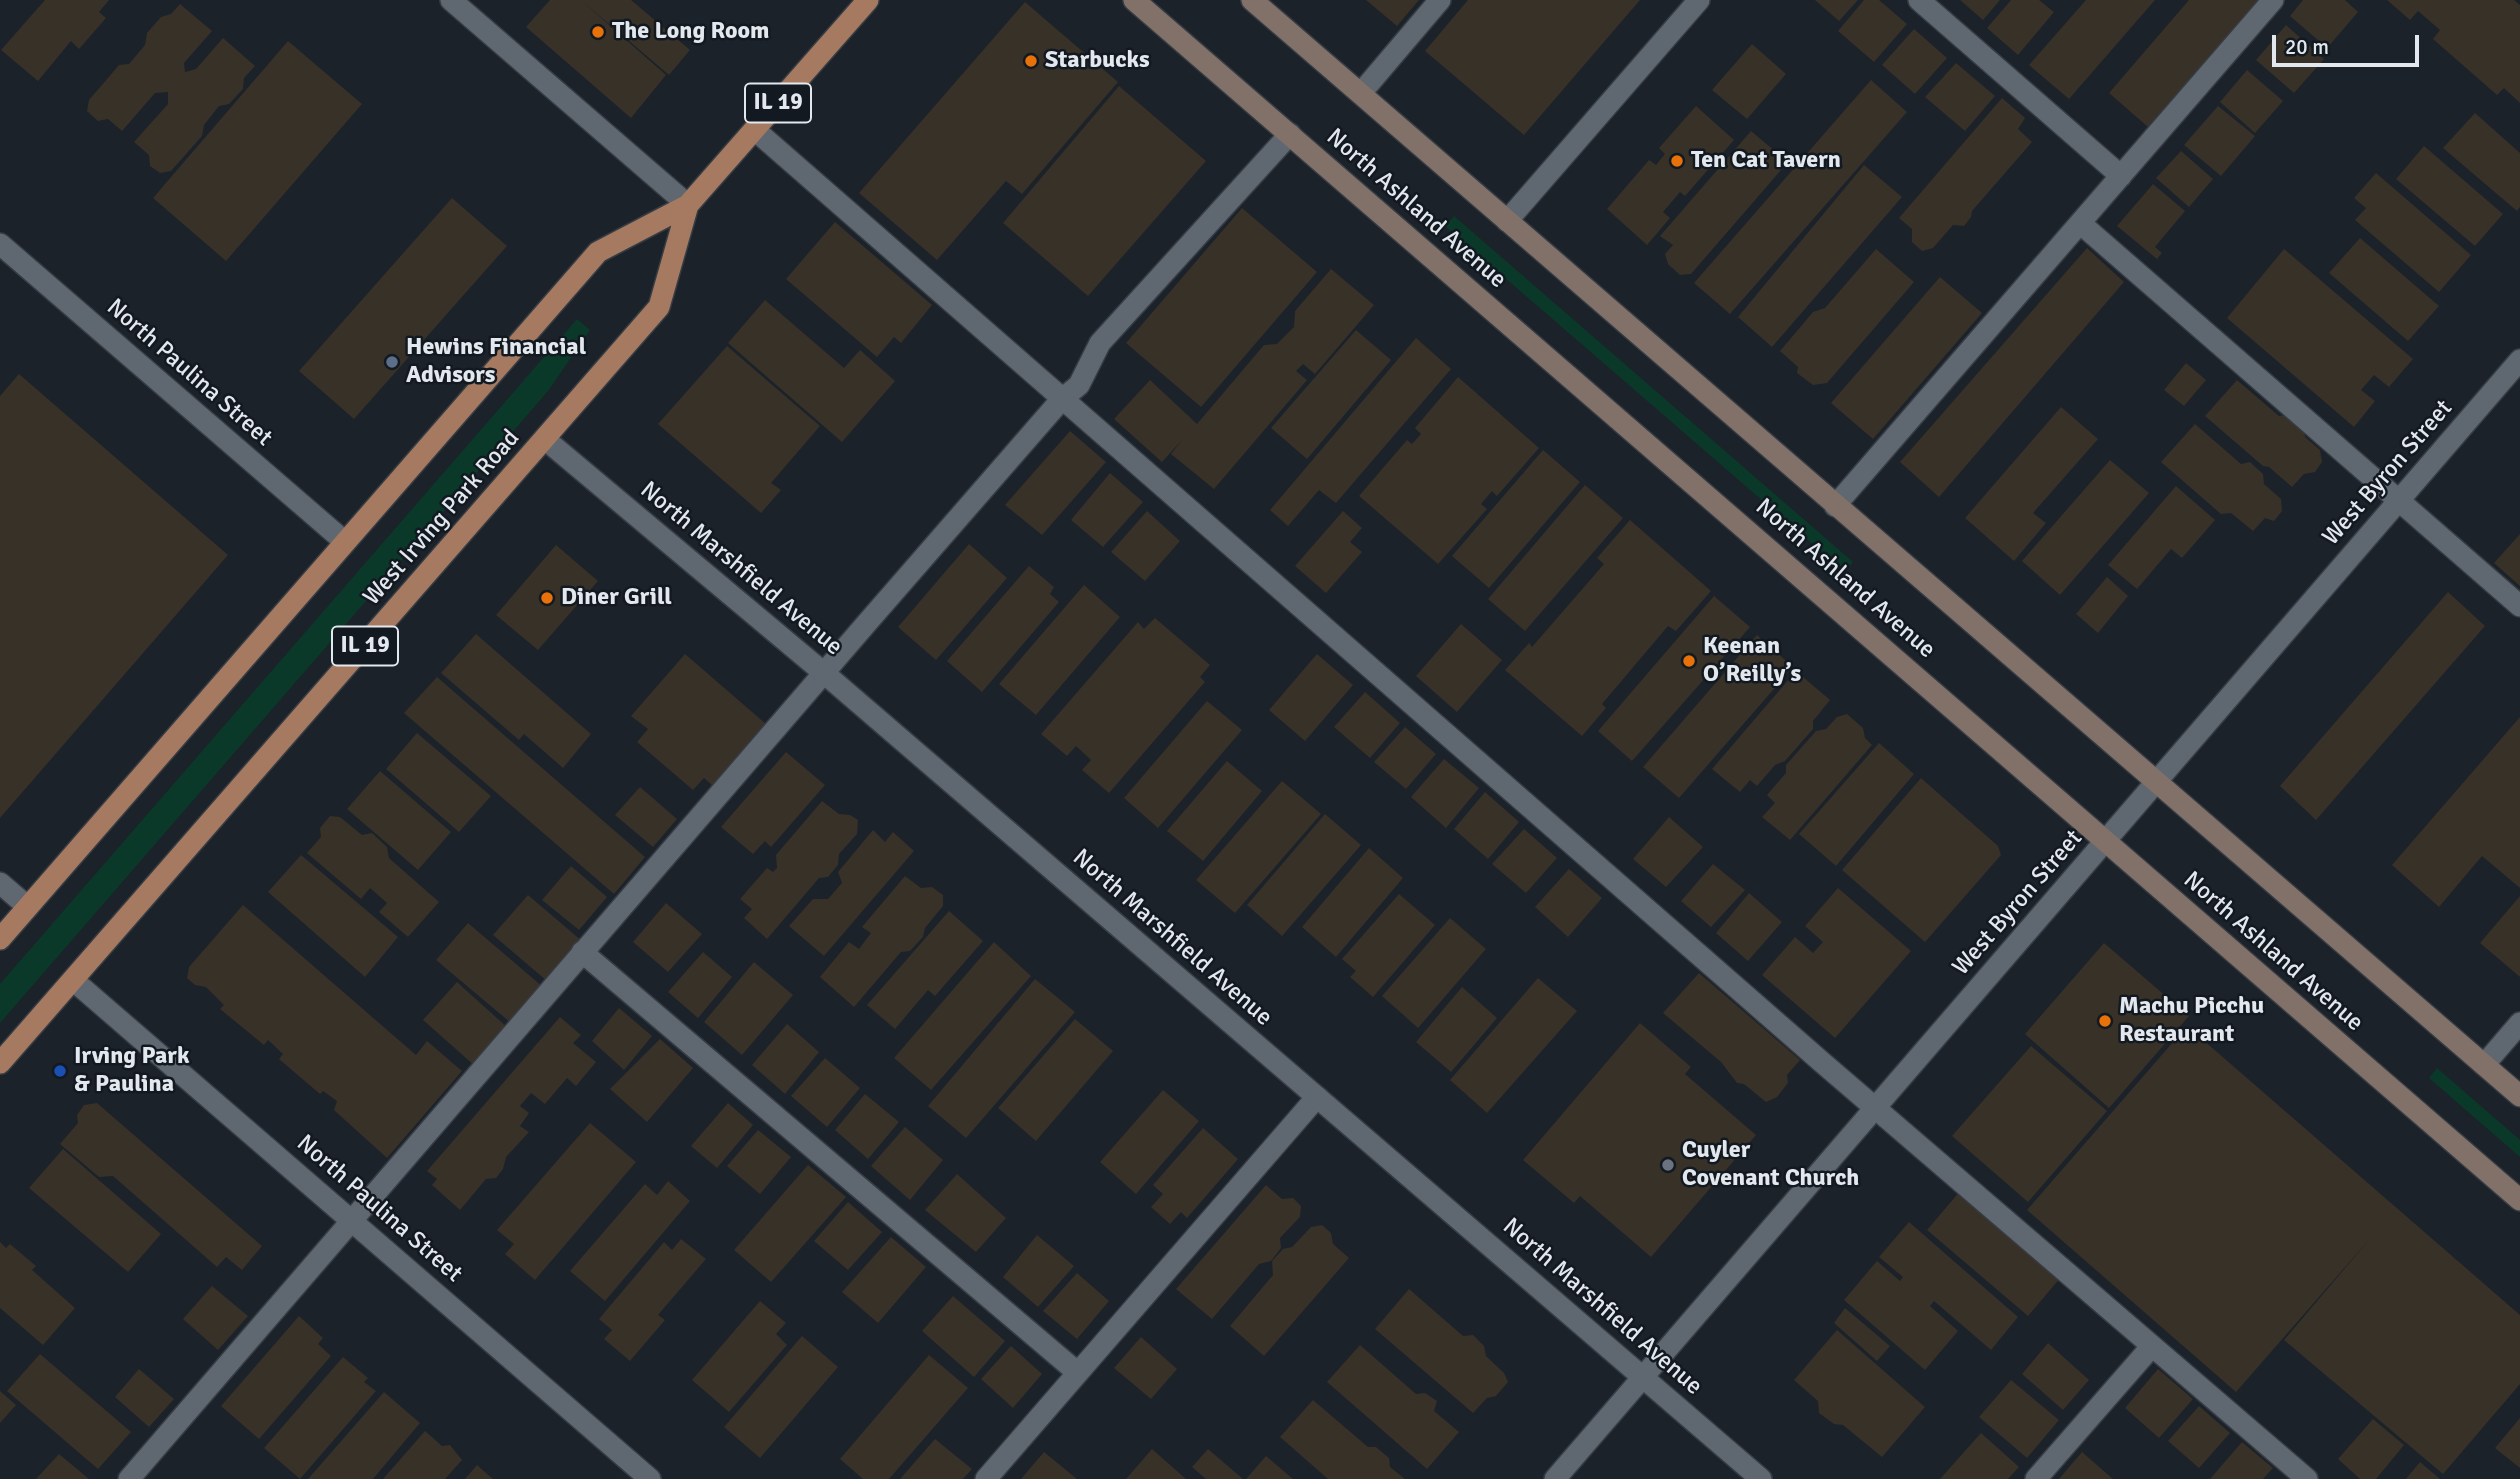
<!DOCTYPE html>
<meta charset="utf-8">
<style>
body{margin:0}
#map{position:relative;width:2520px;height:1479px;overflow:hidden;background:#1b222a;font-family:Signika,sans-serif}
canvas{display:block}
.scale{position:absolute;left:2272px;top:35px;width:147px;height:32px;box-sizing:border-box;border:4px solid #e3e8ee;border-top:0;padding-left:9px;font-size:21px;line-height:24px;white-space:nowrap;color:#e3e8ee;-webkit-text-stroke:5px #121921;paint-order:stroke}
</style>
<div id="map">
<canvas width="2520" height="1479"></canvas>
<div class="scale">20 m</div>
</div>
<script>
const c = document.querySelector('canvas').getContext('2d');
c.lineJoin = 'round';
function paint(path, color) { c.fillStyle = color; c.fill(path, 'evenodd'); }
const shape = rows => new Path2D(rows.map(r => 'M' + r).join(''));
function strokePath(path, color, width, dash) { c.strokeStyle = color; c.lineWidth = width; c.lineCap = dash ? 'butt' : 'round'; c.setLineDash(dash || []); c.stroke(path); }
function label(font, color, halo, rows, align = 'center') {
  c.font = font + ' Signika,sans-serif'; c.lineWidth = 5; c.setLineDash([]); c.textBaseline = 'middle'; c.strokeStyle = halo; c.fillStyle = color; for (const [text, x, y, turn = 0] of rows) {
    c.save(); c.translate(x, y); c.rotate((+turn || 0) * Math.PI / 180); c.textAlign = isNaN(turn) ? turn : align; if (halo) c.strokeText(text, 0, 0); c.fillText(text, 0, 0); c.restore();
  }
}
paint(shape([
 [1454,216,1853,562,1845,572,1445,226],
 [577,319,590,330,548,391,0,1023,0,984],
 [2437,1068,2520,1140,2520,1157,2429,1078]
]), '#0b3929');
paint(shape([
 [45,0,109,0,99,12,106,18,79,49,71,41,38,81,1,50],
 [550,0,631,0,690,50,669,75,582,1,666,75,631,118,526,27],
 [1366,0,1419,0,1397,26],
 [1468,0,1640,0,1524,135,1425,51],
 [1815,0,1858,0,1839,21],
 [1864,0,1879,0,1907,24,1874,62,1838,31],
 [1960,0,2000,0,1983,20],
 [2011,0,2039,0,2054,12,2018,55,1987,28],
 [2086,0,2155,0,2069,99,2029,65],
 [2189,0,2258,0,2148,127,2109,93],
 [2303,0,2345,0,2358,12,2327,48,2290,16],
 [2387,0,2514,0,2520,5,2520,103,2504,88,2497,95,2433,39,2440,30,2418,11,2410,20],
 [1025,2,1118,82,1022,194,1006,181,937,260,859,193],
 [180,4,212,31,184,63,185,72,196,69,223,38,255,66,244,78,243,89,229,104,219,106,204,125,202,136,171,171,160,173,150,166,149,155,134,142,168,104,168,92,155,93,122,131,108,119,98,121,87,111,89,100,119,65,129,64,145,45,147,33,161,17,171,14],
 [2286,25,2324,59,2294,93,2256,60],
 [1914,29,1947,58,1915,94,1882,65],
 [288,41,362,104,226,261,153,198],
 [1752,44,1786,74,1747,119,1712,90],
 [1956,63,1995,96,1965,131,1925,97],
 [2247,70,2283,101,2255,133,2220,102],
 [1871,80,1907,112,1730,314,1694,283],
 [1119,86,1206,161,1088,296,1003,223],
 [2002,98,2025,118,2018,129,2032,142,1972,211,1971,217,1964,226,1953,225,1933,248,1922,251,1912,242,1912,229,1899,218],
 [1696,106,1734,140,1685,196,1680,192,1663,212,1670,218,1647,245,1607,209,1649,160,1656,165,1665,154,1659,148],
 [2218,106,2255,136,2221,176,2184,145],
 [2475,113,2520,153,2520,207,2517,211,2443,148],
 [1751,131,1788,162,1691,274,1680,275,1668,264,1665,254,1673,245,1660,236],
 [2424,146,2503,214,2475,246,2396,179],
 [2181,151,2213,179,2189,207,2156,178],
 [1864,165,1902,197,1772,347,1738,317],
 [2376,173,2471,255,2439,292,2355,220,2366,208,2354,198],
 [2153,184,2185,211,2155,247,2162,253,2157,259,2117,226],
 [452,198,507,246,354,419,299,371],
 [1242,208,1317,272,1201,407,1126,343],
 [835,222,932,305,901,343,894,337,877,357,786,279],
 [2360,238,2439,306,2408,341,2329,273],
 [2087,248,2124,282,1939,497,1900,462],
 [1876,249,1914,282,1827,383,1813,385,1797,373,1798,367,1780,351,1813,312,1825,308],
 [2284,249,2413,359,2389,387,2374,375,2361,390,2375,401,2354,427,2227,318],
 [1331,269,1374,305,1315,374,1303,364,1296,371,1307,380,1214,489,1171,454,1182,440,1162,462,1114,419,1150,380,1197,424,1264,345,1277,344,1294,327,1295,311],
 [1940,277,1982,313,1873,439,1831,403],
 [765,300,844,368,860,350,895,381,842,442,728,343],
 [1356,330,1391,360,1307,459,1271,428],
 [1416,338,1451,369,1336,503,1319,490,1288,526,1270,510],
 [727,346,820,426,771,483,781,490,761,513,658,424],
 [2186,363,2206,380,2184,406,2164,390],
 [19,374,228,555,0,818,0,396],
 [1458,377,1539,448,1497,496,1492,491,1481,504,1487,509,1438,564,1359,496,1407,440,1412,444,1421,434,1415,428],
 [2237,380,2279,416,2291,414,2303,424,2305,437,2320,450,2322,462,2315,472,2304,474,2292,487,2269,467,2263,466,2205,416],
 [2061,407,2098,439,2033,513,2046,523,2014,561,1965,518],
 [2195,424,2241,464,2250,462,2263,474,2264,484,2281,499,2282,511,2274,521,2265,518,2253,531,2231,513,2221,514,2161,462],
 [1070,431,1106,462,1042,535,1005,505],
 [1543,450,1580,482,1489,588,1452,556],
 [2110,460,2149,493,2060,595,2022,561],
 [1110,473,1143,502,1103,547,1071,520],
 [1585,485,1623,518,1525,631,1488,599],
 [2176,486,2215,520,2182,558,2171,549,2137,589,2108,565],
 [1147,511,1180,541,1145,581,1111,552],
 [1343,511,1362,528,1350,542,1362,552,1326,593,1295,566],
 [1630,520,1711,591,1676,631,1668,626,1602,704,1606,708,1582,736,1505,670,1529,643,1532,647,1604,564,1597,558],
 [2520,534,2520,586,2494,563],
 [969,544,1007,578,936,660,898,627],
 [556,545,598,581,538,650,496,615],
 [1029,566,1054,587,1050,594,1059,602,982,692,947,661],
 [2107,577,2128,596,2098,633,2076,614],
 [1084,585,1120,617,1036,715,999,684],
 [2448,592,2485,626,2316,820,2280,786],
 [1714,596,1750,627,1632,761,1598,731],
 [1155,618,1210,665,1200,677,1205,682,1109,793,1082,770,1091,760,1076,746,1067,756,1041,734,1138,622,1144,629],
 [1461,624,1502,660,1457,712,1416,676],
 [476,634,591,734,563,768,524,734,519,740,441,673],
 [1757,635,1793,667,1679,798,1643,767],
 [685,654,766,724,713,786,704,778,693,790,637,742,648,729,631,716],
 [1317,654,1353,685,1305,741,1269,710],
 [1796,671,1830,700,1813,721,1813,729,1785,761,1775,765,1757,786,1750,780,1740,792,1712,769],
 [437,677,645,857,614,894,404,713],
 [1365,692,1400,723,1370,758,1334,727],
 [1207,701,1242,730,1158,828,1124,798],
 [1847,714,1863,728,1865,738,1872,745,1790,840,1762,817,1775,803,1767,795,1786,773,1786,765,1816,731,1826,729,1837,717],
 [2520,717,2520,888,2482,856,2439,907,2392,865],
 [1405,727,1436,754,1406,789,1374,762],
 [417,733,491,796,459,832,386,769],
 [1879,743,1914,774,1836,866,1799,834],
 [786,752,825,785,771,847,765,841,753,854,721,827],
 [1444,759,1479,788,1446,828,1411,797],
 [1227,761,1262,791,1203,861,1167,831],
 [380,771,451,832,418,870,347,809],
 [1921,778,1998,846,2001,855,1925,942,1842,870],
 [1282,781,1321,814,1235,913,1196,880],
 [640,787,677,819,653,847,615,815],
 [1485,792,1519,822,1488,859,1454,829],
 [822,801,839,814,850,815,858,820,857,834,839,854,838,865,828,877,819,878,767,939,744,918,752,909,740,899,767,868,773,872,777,868,776,855],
 [1325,814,1361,845,1282,936,1247,905],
 [330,816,340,817,362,835,372,833,387,847,389,858,439,902,408,937,379,912,387,903,370,888,361,899,307,853,321,837,320,828],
 [1669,817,1703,847,1666,887,1633,859],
 [1524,829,1557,858,1526,893,1492,864],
 [873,830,885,842,893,832,914,851,824,956,789,926,813,899,828,899,842,883,838,872],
 [1369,848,1403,878,1336,957,1302,927],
 [301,855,398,937,365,977,268,892],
 [1713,864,1745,890,1711,927,1681,901],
 [571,866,607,897,579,930,542,900],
 [1569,869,1602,898,1568,937,1535,907],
 [905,876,921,888,932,887,943,895,943,906,925,928,923,937,910,951,901,952,854,1007,820,977,849,942,859,949,871,933,862,927],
 [1838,888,1911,951,1835,1038,1762,975,1795,937,1813,953,1823,942,1805,926],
 [1749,893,1782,922,1748,961,1716,933],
 [1399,894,1435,925,1373,997,1350,977,1356,971,1342,959],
 [528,895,582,941,547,981,493,935],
 [2520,896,2520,977,2480,943],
 [666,903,702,934,668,972,633,942],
 [243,905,416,1055,427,1041,462,1071,387,1158,334,1110,337,1101,323,1091,320,1094,279,1059,283,1054,268,1040,264,1045,220,1009,224,1005,206,987,195,985,187,978,189,967],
 [949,911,983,941,935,996,928,990,895,1029,867,1005],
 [1450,918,1486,949,1418,1028,1382,996],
 [468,923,543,987,511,1023,436,960],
 [994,942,1031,976,931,1090,894,1058],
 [2104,943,2189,1016,2109,1108,2025,1034],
 [703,952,732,977,698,1018,668,992],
 [754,962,793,995,742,1055,704,1022],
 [1699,973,1800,1060,1787,1075,1788,1083,1777,1097,1766,1102,1744,1084,1737,1083,1721,1062,1663,1013],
 [1538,978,1577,1011,1487,1113,1450,1080],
 [1035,979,1075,1012,966,1138,928,1106],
 [457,982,509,1029,475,1066,423,1020],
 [1462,987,1497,1018,1451,1072,1416,1042],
 [619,1008,652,1036,624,1070,592,1041],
 [560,1017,581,1035,573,1043,596,1062,576,1086,567,1078,545,1104,531,1093,520,1106,529,1113,520,1126,529,1132,506,1157,503,1169,496,1178,486,1179,460,1210,432,1185,437,1179,427,1171],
 [1075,1019,1113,1051,1036,1141,998,1108],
 [1640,1023,1691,1067,1685,1074,1756,1135,1651,1257,1580,1196,1574,1203,1523,1160],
 [787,1024,819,1052,785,1094,752,1065],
 [2187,1026,2520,1315,2520,1384,2443,1474,2284,1340,2374,1234,2236,1392,2027,1210],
 [660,1039,693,1068,647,1122,610,1089],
 [2031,1046,2107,1111,2028,1202,1952,1136],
 [825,1058,860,1088,827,1127,791,1096],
 [1163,1090,1199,1121,1136,1194,1100,1162],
 [865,1094,899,1122,868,1159,835,1130],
 [97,1103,262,1246,242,1270,226,1257,217,1267,113,1176,99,1177,60,1144,78,1123,77,1115,84,1105],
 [728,1103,753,1125,717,1168,691,1146],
 [590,1123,636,1162,535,1280,505,1254,514,1244,497,1230],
 [905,1127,943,1160,910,1200,871,1166],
 [1203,1128,1238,1159,1187,1218,1181,1212,1170,1224,1151,1207,1163,1194,1153,1185],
 [758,1130,791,1157,760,1194,727,1166],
 [63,1149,161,1234,128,1272,29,1188],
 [808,1165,846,1197,771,1282,734,1250],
 [957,1174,1006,1218,976,1252,925,1210],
 [668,1181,690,1201,605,1301,570,1271,645,1184,657,1195],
 [1266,1185,1282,1199,1293,1198,1301,1206,1300,1217,1280,1238,1281,1248,1271,1261,1259,1264,1212,1319,1176,1289],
 [1961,1190,2062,1276,2028,1316,1927,1230],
 [848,1202,882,1232,848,1270,814,1241],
 [1909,1222,2018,1317,1991,1350,1934,1301,1930,1306,1958,1331,1925,1370,1844,1300,1877,1261,1900,1281,1903,1277,1879,1257],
 [1322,1225,1331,1233,1333,1244,1349,1258,1264,1356,1230,1326,1273,1275,1272,1261,1283,1249,1292,1247,1311,1227],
 [1037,1235,1074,1266,1038,1307,1003,1277],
 [891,1237,926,1267,878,1323,842,1292],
 [681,1239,706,1259,658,1315,665,1320,630,1361,604,1339,612,1330,599,1319,664,1242,672,1250],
 [0,1242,6,1248,10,1244,36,1266,32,1270,75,1308,43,1345,0,1308],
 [1077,1273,1109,1301,1077,1339,1043,1311],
 [212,1286,248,1316,218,1350,183,1319],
 [1409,1289,1463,1336,1473,1335,1484,1346,1486,1356,1504,1373,1508,1382,1496,1396,1487,1398,1473,1413,1375,1329],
 [953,1296,1005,1341,974,1377,922,1331],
 [760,1301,786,1323,776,1334,787,1345,729,1412,692,1380],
 [1845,1308,1890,1346,1877,1361,1834,1323],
 [299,1316,323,1338,318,1344,331,1356,259,1439,221,1406],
 [1837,1330,1925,1407,1882,1457,1843,1425,1834,1424,1819,1413,1818,1401,1794,1380],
 [802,1336,838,1367,760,1458,724,1427],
 [1141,1337,1177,1369,1151,1399,1114,1368],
 [2048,1343,2089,1380,2063,1410,2022,1374],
 [1360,1345,1416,1394,1425,1393,1437,1401,1434,1411,1459,1432,1427,1469,1327,1382],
 [1011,1346,1042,1374,1013,1408,981,1379],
 [40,1354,131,1432,98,1469,7,1391],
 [929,1355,968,1388,889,1479,863,1479,840,1459],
 [343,1357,368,1378,364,1382,376,1391,300,1479,264,1448],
 [139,1369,174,1399,149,1427,115,1397],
 [2158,1369,2193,1399,2159,1438,2125,1408],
 [2011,1380,2059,1420,2027,1458,1979,1417],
 [0,1391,16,1405,0,1423],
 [384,1392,420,1423,373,1479,308,1479],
 [1313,1400,1368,1447,1376,1447,1389,1458,1390,1467,1405,1479,1328,1479,1280,1437],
 [2199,1406,2230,1433,2199,1468,2168,1441],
 [2520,1418,2520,1468,2495,1448],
 [2373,1419,2404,1445,2376,1479,2360,1479,2338,1459],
 [425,1431,442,1446,450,1445,462,1460,445,1479,383,1479],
 [1981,1433,2019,1467,2008,1479,1940,1479],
 [935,1439,972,1469,963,1479,900,1479],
 [2242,1442,2273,1468,2263,1479,2210,1479],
 [1152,1449,1186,1479,1126,1479],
 [1208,1449,1243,1479,1206,1479,1192,1467],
 [1044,1452,1077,1479,1021,1479],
 [2082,1452,2113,1479,2059,1479],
 [59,1454,89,1479,36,1479],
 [1266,1456,1293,1479,1246,1479],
 [2420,1462,2440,1479,2406,1479],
 [477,1465,493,1479,465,1479]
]), '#383128');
const lane = shape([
 [451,0,688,205],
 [1919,0,2121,176],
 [1361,93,1440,0],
 [755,130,1824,1064,2307,1479],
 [1507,221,1699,0],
 [2080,223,2520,606],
 [1835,506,2273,0],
 [0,883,28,907],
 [582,952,1078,1373],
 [2484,1065,2520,1023],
 [129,1479,866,624,1061,400,1079,385,1100,343,1290,134],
 [986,1479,1317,1097],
 [2036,1479,2152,1346]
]);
const street = shape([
 [0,244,345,542],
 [546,440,824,673,1761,1479],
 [73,980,650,1479],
 [1555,1479,2520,360]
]);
const secondary = shape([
 [1134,0,2520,1200],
 [1252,0,2520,1096]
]);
const primary = shape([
 [0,939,598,252,688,205,868,0],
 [0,1063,659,307,688,205]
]);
strokePath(lane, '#373c43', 24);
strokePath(street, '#373c43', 24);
strokePath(secondary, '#373c43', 24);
strokePath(primary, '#373c43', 24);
strokePath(lane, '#5f6771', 21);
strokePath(street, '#5f6771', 21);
strokePath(secondary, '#827169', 21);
strokePath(primary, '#a57a61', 21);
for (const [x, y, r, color] of [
 [598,32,7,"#e8710a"],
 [1031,61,7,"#e8710a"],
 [1677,161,7,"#e8710a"],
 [392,362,7,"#5c6f8a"],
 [547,598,7,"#e8710a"],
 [1689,661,7,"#e8710a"],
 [2105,1021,7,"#e8710a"],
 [60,1071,7,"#1a4fb4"],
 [1668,1165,7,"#6b7280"]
]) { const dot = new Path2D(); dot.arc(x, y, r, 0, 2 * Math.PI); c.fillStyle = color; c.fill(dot); strokePath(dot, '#121921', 2.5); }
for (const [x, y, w] of [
 [778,103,66],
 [365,646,66]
]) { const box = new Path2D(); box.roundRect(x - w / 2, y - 19.5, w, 39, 5); c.fillStyle = '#121921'; c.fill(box); strokePath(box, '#e3e8ee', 2); }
label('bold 23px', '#e3e8ee', null, [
 ["IL 19",778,103],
 ["IL 19",365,646]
]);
label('bold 24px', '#e3e8ee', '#121921', [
 ["The Long Room",612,32],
 ["Starbucks",1045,61],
 ["Ten Cat Tavern",1691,161],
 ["Hewins Financial",406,348],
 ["Advisors",406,376],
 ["Diner Grill",561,598],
 ["Keenan",1703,647],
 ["O’Reilly’s",1703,675],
 ["Machu Picchu",2119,1007],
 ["Restaurant",2119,1035],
 ["Irving Park",74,1057],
 ["& Paulina",74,1085],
 ["Cuyler",1682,1151],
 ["Covenant Church",1682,1179]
], 'left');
label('24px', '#e3e8ee', '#121921', [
 ["North Ashland Avenue",1416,209,41],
 ["North Paulina Street",189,373,41],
 ["West Byron Street",2388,473,-49],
 ["West Irving Park Road",442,518,-49],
 ["North Marshfield Avenue",741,569,40],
 ["North Ashland Avenue",1845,579,41],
 ["West Byron Street",2018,903,-49],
 ["North Marshfield Avenue",1172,938,41],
 ["North Ashland Avenue",2273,952,41],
 ["North Paulina Street",379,1209,41],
 ["North Marshfield Avenue",1602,1307,41]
]);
</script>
